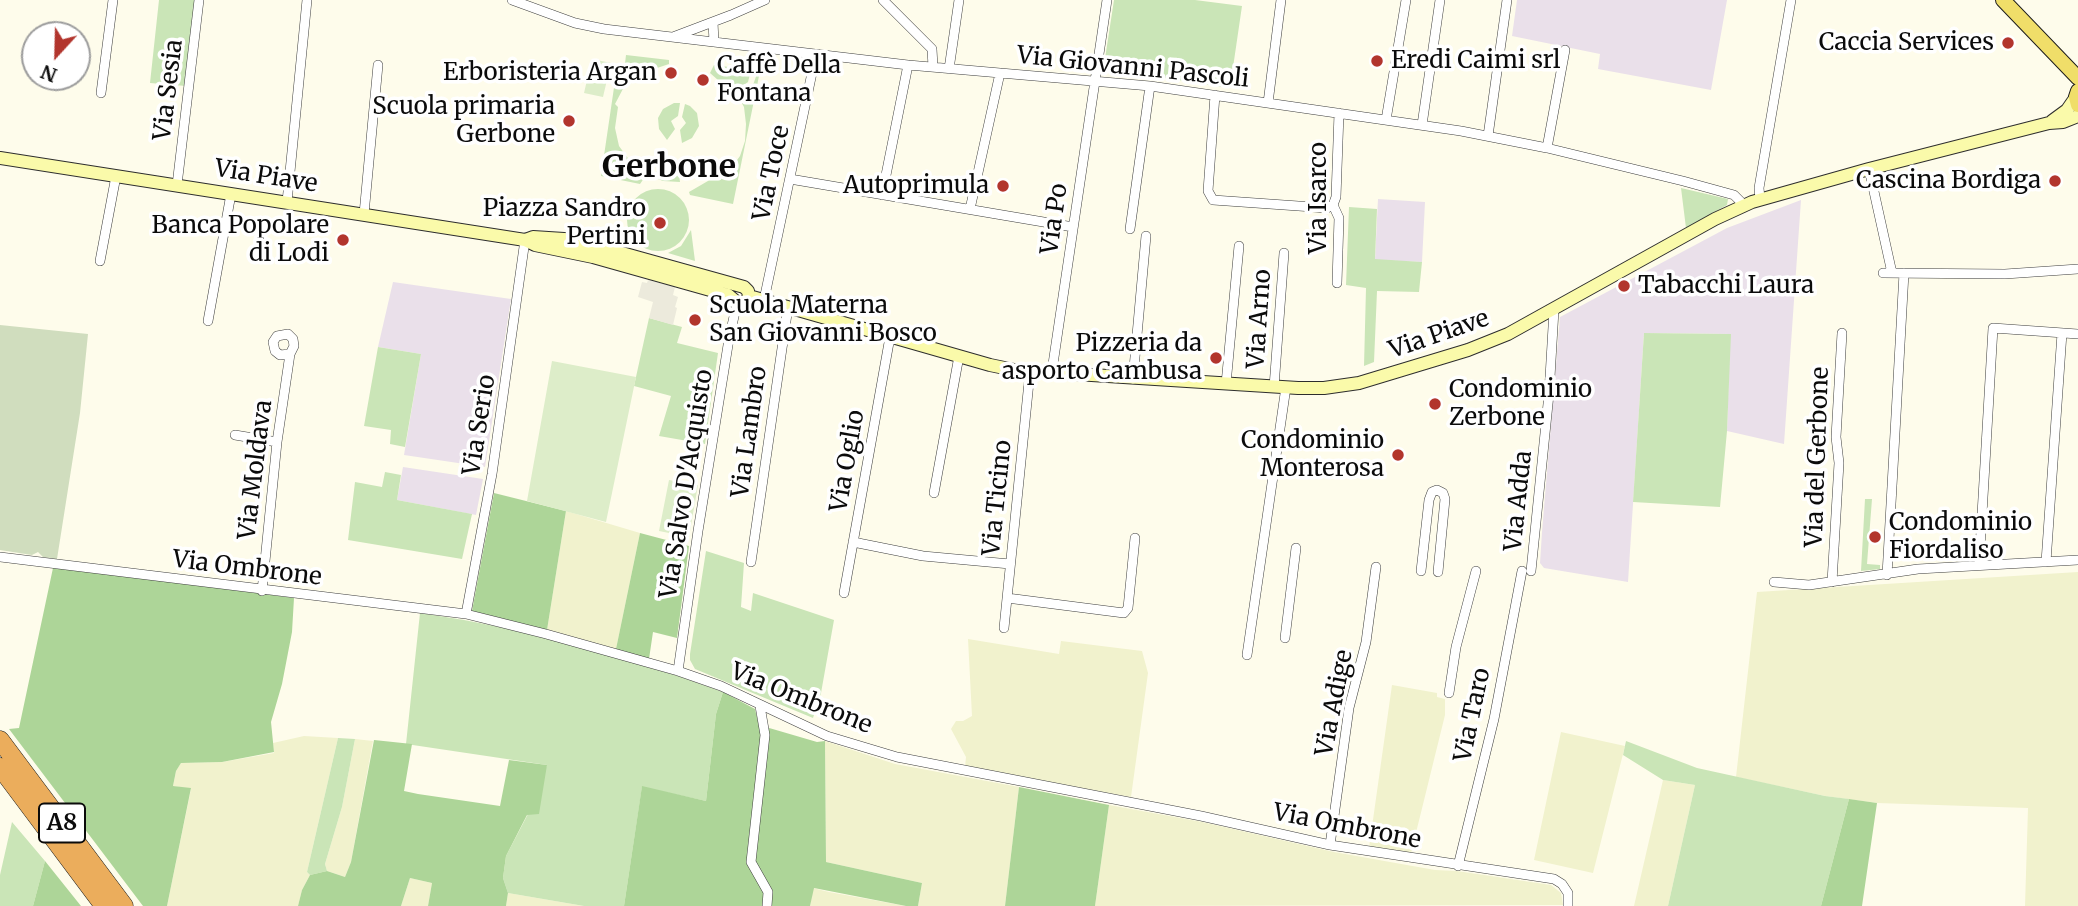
<!DOCTYPE html>
<meta charset="utf-8">
<style>
body{margin:0}
#map{position:relative;width:2078px;height:906px;overflow:hidden;background:#fefceb;font-family:Merriweather,serif}
canvas{display:block}
.north{position:absolute;left:21px;top:21px;width:70px;height:70px;box-sizing:border-box;background:#fff;border:2px solid #9d9d9d;border-radius:50%;rotate:202deg;font-size:19px;font-weight:700;line-height:28px;text-align:center;color:#0b0b0b}
.north::after{content:'';display:block;margin:auto;width:24px;height:32px;background:#b2352d;clip-path:polygon(50% 0,100% 100%,50% 72%,0 100%)}
</style>
<div id="map">
<canvas width="2078" height="906"></canvas>
<div class="north">N</div>
</div>
<script>
const c = document.querySelector('canvas').getContext('2d');
c.lineJoin = 'round';
function paint(path, color) { c.fillStyle = color; c.fill(path, 'evenodd'); }
const shape = rows => new Path2D(rows.map(r => 'M' + r).join(''));
function strokePath(path, color, width, dash) { c.strokeStyle = color; c.lineWidth = width; c.lineCap = dash ? 'butt' : 'round'; c.setLineDash(dash || []); c.stroke(path); }
function label(font, color, halo, rows, align = 'center') {
  c.font = font + ' Merriweather,serif'; c.lineWidth = 7; c.setLineDash([]); c.textBaseline = 'middle'; c.strokeStyle = halo; c.fillStyle = color; for (const [text, x, y, turn = 0] of rows) {
    c.save(); c.translate(x, y); c.rotate((+turn || 0) * Math.PI / 180); c.textAlign = isNaN(turn) ? turn : align; if (halo) c.strokeText(text, 0, 0); c.fillText(text, 0, 0); c.restore();
  }
}
paint(shape([
 [1517,0,1727,0,1711,90,1598,69,1600,54,1512,36],
 [1378,199,1425,202,1422,262,1375,260],
 [1801,200,1784,444,1727,431,1730,334,1644,333,1628,582,1544,568,1540,563,1542,532,1560,317,1727,228],
 [393,282,511,299,485,467,404,455,421,354,378,347],
 [403,467,483,479,476,515,397,500]
]), '#eae0ea');
paint(shape([
 [566,511,640,533,616,649,547,630],
 [2078,572,2078,906,2025,906,2028,808,1877,803,1825,796,1736,777,1757,592],
 [968,639,1059,654,1061,641,1142,651,1148,673,1131,797,965,767,966,757,951,729,956,721,963,721,972,716],
 [1392,685,1437,693,1437,697,1445,699,1445,715,1411,853,1369,848],
 [1561,732,1625,746,1593,873,1534,860],
 [304,736,338,738,307,872,310,875,302,890,298,906,167,906,191,789,173,786,176,771,181,763,222,762,274,753,273,743],
 [355,739,373,741,351,862,345,877,327,871,325,864,342,807],
 [825,741,895,764,1019,787,1005,906,918,906,922,883,826,862],
 [1663,780,1695,785,1668,906,1634,906],
 [1109,805,1202,822,1334,852,1435,870,1457,871,1551,885,1561,893,1563,905,1095,906],
 [410,878,432,883,428,906,401,906],
 [813,888,829,892,906,906,810,906],
 [508,893,584,906,506,906]
]), '#f1f2cd');
paint(shape([
 [159,0,196,0,186,86,150,83],
 [1114,0,1195,0,1242,6,1230,88,1105,69,1104,65],
 [626,55,669,60,669,64,648,71,644,66,630,78,624,72],
 [714,65,751,70,748,82,737,90,732,85,727,88,710,73],
 [758,71,760,71,733,204,690,195,689,192,732,167,740,156,745,141,746,124,744,107,739,98,753,85],
 [616,74,625,85,615,104,618,107,615,128,619,146,630,161,647,174,640,184,601,176],
 [674,103,680,103,678,116,671,121,675,129,667,140,659,129,658,118,663,109],
 [685,104,690,106,697,113,699,126,692,138,682,143,680,130,686,123,682,117],
 [666,157,677,159,680,182,663,181,653,177],
 [1681,188,1728,199,1727,205,1686,228],
 '627 220a31 31 0 1 1 62 0a31 31 0 1 1-62 0Z',
 [1349,207,1377,209,1375,259,1422,262,1419,292,1377,291,1374,362,1364,366,1366,288,1346,285],
 [691,230,695,261,668,253,681,246],
 [649,318,682,327,677,343,718,353,705,444,659,436,671,396,634,386],
 [1644,333,1731,334,1727,431,1720,507,1633,502],
 [378,347,421,354,405,447,390,444,391,430,364,426],
 [385,472,401,475,397,500,472,514,462,559,348,540,355,482,382,487],
 [1865,499,1872,499,1867,564,1880,565,1880,569,1861,571],
 [706,551,744,563,741,607,751,611,753,593,834,620,821,693,813,718,695,669,690,660,690,654],
 [420,613,464,620,545,636,678,676,723,692,716,714,706,801,642,787,624,906,584,906,508,893,503,878,506,856,528,814,547,765,406,744],
 [338,738,355,739,342,807,325,864,327,871,310,875,307,872],
 [1626,741,1697,768,1825,796,1849,799,1821,906,1668,906,1695,785,1663,780,1623,755],
 [12,822,45,861,33,906,0,906,0,875]
]), '#cae5b7');
paint(shape([
 [494,493,566,511,547,630,472,611],
 [640,533,689,546,677,638,653,632,649,659,616,649],
 [59,567,294,598,292,632,282,684,271,722,274,752,222,762,181,763,176,771,173,786,191,788,167,906,143,906,9,729,19,728,53,568],
 [723,692,755,709,759,725,817,742,825,741,826,862,922,883,918,906,906,906,814,888,810,906,624,906,642,786,706,801,716,714],
 [374,740,412,744,404,791,418,794,500,806,509,760,547,765,539,814,527,815,506,856,503,878,508,893,506,906,428,906,432,883,410,878,401,906,298,906,302,890,310,875,327,871,345,877,351,862],
 [1019,787,1109,805,1095,906,1005,906],
 [1849,799,1877,803,1862,906,1821,906],
 [45,861,81,906,33,906]
]), '#add598');
paint(shape([
 [0,325,88,334,80,413,57,559,43,557,38,552,32,555,0,550]
]), '#d0ddbe');
paint(shape([
 [592,59,611,63,603,97,584,93],
 [552,361,636,377,606,522,527,501],
 [669,480,698,485,689,537,659,531]
]), '#ddedc9');
paint(shape([
 [648,280,675,287,673,295,678,297,675,307,677,308,673,325,649,318,653,302,638,297,642,282,647,283]
]), '#eceadc');
const street = shape([
 [512,0,575,23,604,29,908,65,1150,86,1461,131,1547,148,1683,181,1734,195,1744,205],
 [883,0,932,49,933,67],
 [713,22,714,42],
 [673,37,731,15,765,0],
 [949,69,959,0],
 [101,93,113,0],
 [1215,95,1208,191,1213,200,1327,208,1333,205],
 [1268,103,1281,0],
 [1386,120,1406,0],
 [1422,125,1440,0],
 [1488,136,1507,0],
 [1547,148,1565,50],
 [1869,169,1892,273],
 [790,179,1073,227],
 [177,185,199,0],
 [882,195,908,65],
 [1760,199,1759,188,1791,0],
 [287,202,307,0],
 [970,209,1000,73],
 [364,214,378,65],
 [1130,229,1150,86],
 [100,261,116,176],
 [1883,273,2005,274,2078,269],
 [1337,283,1339,218,1333,205,1336,197,1339,113],
 [764,300,816,54],
 [208,321,231,194],
 [1053,364,1107,0],
 [1133,379,1146,236],
 [1226,384,1239,246],
 [1274,387,1284,253],
 [235,435,277,442],
 [934,493,959,356],
 [853,542,923,556,1010,564],
 [0,557,466,614,546,634,678,671,721,686,827,736,897,757,1201,816,1330,845,1554,879,1562,884,1568,893,1568,906],
 [751,562,788,307],
 [2046,562,2062,333],
 [1979,565,1993,328,2078,334],
 [1421,571,1429,500,1432,492,1437,490,1443,493,1445,499,1438,572],
 [1531,571,1549,394,1554,310],
 [1887,575,1904,273],
 [1774,582,1809,585,1918,569,2078,560],
 [1832,582,1839,463,1836,437,1842,333],
 [262,591,277,442,290,354,294,346,293,339,288,334,277,336,273,342,275,351,280,355,290,354],
 [844,593,890,337],
 [1007,598,1124,613,1128,608,1135,538],
 [466,614,492,474,525,240],
 [1004,628,1030,372],
 [1285,638,1296,548],
 [1247,655,1286,387],
 [678,671,698,531,729,339,737,303],
 [1449,693,1456,647,1476,571],
 [760,706,765,735,751,862,768,892,767,906],
 [1330,845,1349,708,1366,642,1376,567],
 [1458,866,1494,719,1522,571]
]);
const secondary = shape([
 [2052,121,2067,110,2076,97],
 [0,158,525,240,535,245,593,257,728,295,739,304,746,302,749,296],
 [525,240,533,237,564,239,593,245,744,287,748,291,749,296],
 [749,296,990,365,1019,371,1044,372],
 [1060,373,1298,388,1324,388,1359,383,1468,350,1508,334,1715,219,1752,202,1869,169,2049,123,2063,122,2078,116]
]);
const primary = shape([
 [2003,0,2078,78],
 [2078,91,2076,97,2078,105]
]);
const highway = shape([
 [0,740,124,906],
 [0,767,104,906]
]);
strokePath(street, '#3e3e3e', 10);
strokePath(secondary, '#2d2d2d', 14);
strokePath(primary, '#1c1c1c', 16);
strokePath(highway, '#1c1c1c', 19);
strokePath(street, '#fff', 9);
strokePath(secondary, '#fafaaa', 12);
strokePath(primary, '#f0de69', 14);
strokePath(highway, '#ebad5c', 18);
for (const [x, y, r, color] of [
 [2008,43,7,"#b2352d"],
 [1377,61,7,"#b2352d"],
 [671,73,7,"#b2352d"],
 [703,80,7,"#b2352d"],
 [569,121,7,"#b2352d"],
 [2055,181,7,"#b2352d"],
 [1003,186,7,"#b2352d"],
 [660,223,7,"#b2352d"],
 [343,240,7,"#b2352d"],
 [1624,286,7,"#b2352d"],
 [695,320,7,"#b2352d"],
 [1216,358,7,"#b2352d"],
 [1435,404,7,"#b2352d"],
 [1398,455,7,"#b2352d"],
 [1875,537,7,"#b2352d"]
]) { const dot = new Path2D(); dot.arc(x, y, r, 0, 2 * Math.PI); c.fillStyle = color; c.fill(dot); strokePath(dot, '#fff', 2.5); }
for (const [x, y, w] of [
 [62,823,46]
]) { const box = new Path2D(); box.roundRect(x - w / 2, y - 19.5, w, 39, 5); c.fillStyle = '#fff'; c.fill(box); strokePath(box, '#0b0b0b', 2); }
label('bold 23px', '#0b0b0b', null, [
 ["A8",62,823]
]);
label('24px', '#0b0b0b', '#fff', [
 ["Caccia Services",1994,43],
 ["Eredi Caimi srl",1391,61,"left"],
 ["Caffè Della",717,66,"left"],
 ["Fontana",717,94,"left"],
 ["Erboristeria Argan",657,73],
 ["Scuola primaria",555,107],
 ["Gerbone",555,135],
 ["Cascina Bordiga",2041,181],
 ["Autoprimula",989,186],
 ["Piazza Sandro",646,209],
 ["Pertini",646,237],
 ["Banca Popolare",329,226],
 ["di Lodi",329,254],
 ["Tabacchi Laura",1638,286,"left"],
 ["Scuola Materna",709,306,"left"],
 ["San Giovanni Bosco",709,334,"left"],
 ["Pizzeria da",1202,344],
 ["asporto Cambusa",1202,372],
 ["Condominio",1449,390,"left"],
 ["Zerbone",1449,418,"left"],
 ["Condominio",1384,441],
 ["Monterosa",1384,469],
 ["Condominio",1889,523,"left"],
 ["Fiordaliso",1889,551,"left"]
], 'right');
label('24px', '#0b0b0b', '#fff', [
 ["Via Giovanni Pascoli",1133,68,6],
 ["Via Sesia",169,90,-83],
 ["Via Toce",772,173,-78],
 ["Via Piave",266,177,9],
 ["Via Isarco",1319,198,-90],
 ["Via Po",1055,219,-82],
 ["Via Arno",1260,319,-86],
 ["Via Piave",1439,335,-19],
 ["Via Serio",480,425,-81],
 ["Via Lambro",750,432,-82],
 ["Via del Gerbone",1818,457,-88],
 ["Via Oglio",848,461,-80],
 ["Via Moldava",256,470,-83],
 ["Via Salvo D'Acquisto",687,484,-81],
 ["Via Ticino",998,498,-84],
 ["Via Adda",1519,501,-84],
 ["Via Ombrone",247,569,7],
 ["Via Ombrone",801,699,22],
 ["Via Adige",1335,703,-79],
 ["Via Taro",1473,715,-78],
 ["Via Ombrone",1347,827,11]
]);
label('bold 32px', '#0b0b0b', '#fff', [
 ["Gerbone",669,168]
]);
</script>
